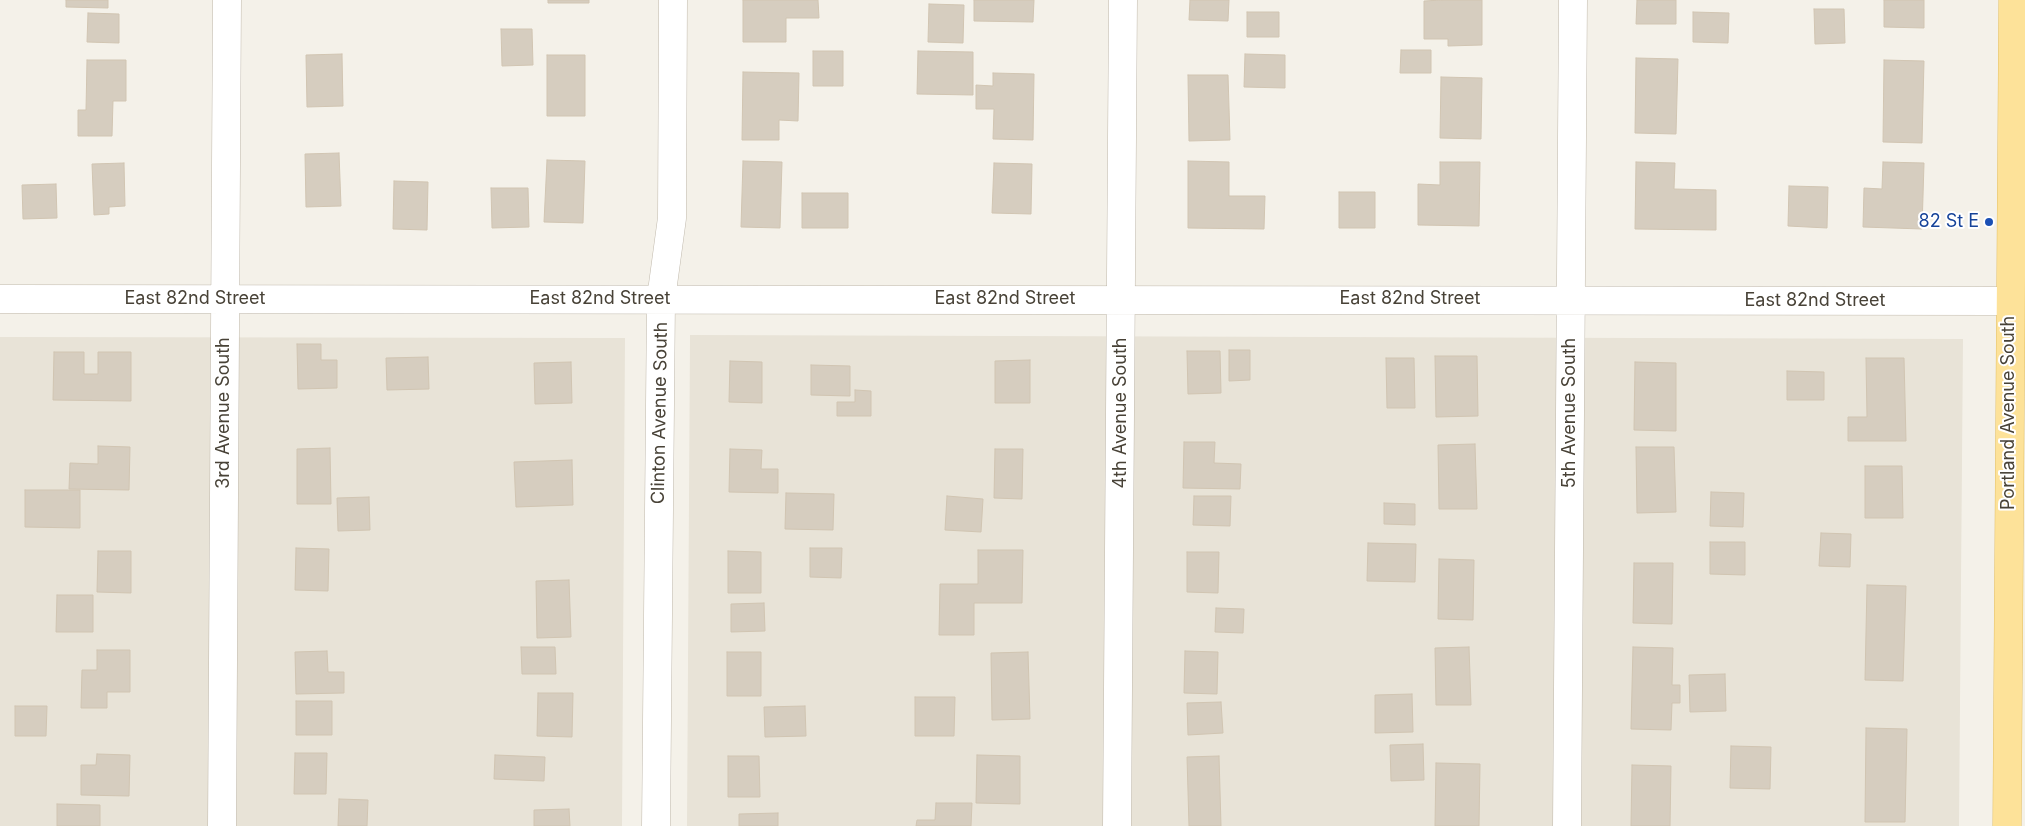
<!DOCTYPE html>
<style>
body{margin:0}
canvas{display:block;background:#f4f1e9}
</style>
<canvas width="2025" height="826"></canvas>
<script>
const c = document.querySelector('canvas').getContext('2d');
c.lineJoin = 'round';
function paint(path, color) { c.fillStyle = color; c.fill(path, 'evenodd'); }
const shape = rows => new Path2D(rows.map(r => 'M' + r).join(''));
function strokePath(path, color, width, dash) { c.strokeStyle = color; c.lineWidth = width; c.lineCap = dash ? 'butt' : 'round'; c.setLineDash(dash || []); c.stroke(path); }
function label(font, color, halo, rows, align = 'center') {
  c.font = font + ' Inter,sans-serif'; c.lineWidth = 4; c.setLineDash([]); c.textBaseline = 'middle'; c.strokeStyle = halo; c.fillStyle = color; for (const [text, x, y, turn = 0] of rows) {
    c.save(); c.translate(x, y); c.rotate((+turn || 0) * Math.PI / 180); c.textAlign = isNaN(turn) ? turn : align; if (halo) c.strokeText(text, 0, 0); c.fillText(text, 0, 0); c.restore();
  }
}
paint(shape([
 [690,335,1963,339,1959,826,687,826],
 [0,337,625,338,622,826,0,826]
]), '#e8e3d7');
const building = shape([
 [66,0,108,0,108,8,66,7,66,0],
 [548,0,589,0,589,3,548,3,548,0],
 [743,0,818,0,819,18,786,18,786,42,743,42,743,0],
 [974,0,1034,0,1033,22,974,21,974,0],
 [1190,0,1229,0,1228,21,1189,20,1190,0],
 [1442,0,1482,0,1482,45,1448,46,1448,39,1424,39,1424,1,1442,0],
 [1637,0,1676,0,1676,24,1636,24,1637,0],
 [1884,0,1924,0,1924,28,1884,27,1884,0],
 [929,4,964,5,963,43,928,42,929,4],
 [1814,9,1844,9,1845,43,1815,44,1814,9],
 [1247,12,1279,12,1279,37,1247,37,1247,12],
 [1693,12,1729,13,1728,43,1693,42,1693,12],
 [88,13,119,14,119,43,87,42,88,13],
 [501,29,532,29,533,65,502,66,501,29],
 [1401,50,1431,50,1431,73,1400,73,1401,50],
 [813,51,843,51,843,86,813,86,813,51],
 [918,51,973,52,973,95,917,94,918,51],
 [342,54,343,106,307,107,306,55,342,54],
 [1245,54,1285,55,1285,88,1244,87,1245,54],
 [547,55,585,55,585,116,547,116,547,55],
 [1636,58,1678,59,1676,134,1635,133,1636,58],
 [87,60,126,60,126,101,113,101,112,136,78,136,78,110,86,110,87,60],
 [1884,60,1924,61,1922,143,1883,142,1884,60],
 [743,72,799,73,798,121,779,120,779,140,742,140,743,72],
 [993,73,1034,74,1033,140,993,139,994,109,976,109,976,85,993,86,993,73],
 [1188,75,1228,75,1230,140,1189,141,1188,75],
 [1441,77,1482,78,1481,139,1440,138,1441,77],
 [339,153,341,206,306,207,305,154,339,153],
 [547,160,585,161,583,223,544,222,547,160],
 [743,161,782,162,780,228,741,227,743,161],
 [1188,161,1229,162,1229,196,1265,196,1264,229,1188,228,1188,161],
 [1440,162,1480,162,1479,226,1418,225,1418,184,1440,185,1440,162],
 [1636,162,1675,163,1674,189,1716,190,1716,230,1635,229,1636,162],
 [1883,162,1924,163,1922,229,1863,227,1864,188,1882,189,1883,162],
 [124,163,125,206,109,207,109,214,94,215,92,164,124,163],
 [994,163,1032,164,1031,214,992,213,994,163],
 [394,181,428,182,427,230,393,229,394,181],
 [56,184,57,218,23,219,22,185,56,184],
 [1789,186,1828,187,1827,228,1788,226,1789,186],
 [491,188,528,188,529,227,492,228,491,188],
 [1339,192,1375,192,1375,228,1339,228,1339,192],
 [802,193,848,193,848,228,802,228,802,193],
 [297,344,321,344,321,360,337,360,337,388,298,389,297,344],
 [1229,350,1250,350,1250,380,1229,381,1229,350],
 [1187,351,1220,351,1221,393,1188,394,1187,351],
 [54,352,84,352,84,374,98,374,98,352,131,352,131,401,53,400,54,352],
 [1435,356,1477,356,1478,416,1436,417,1435,356],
 [428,357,429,389,387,390,386,358,428,357],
 [1386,358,1414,358,1415,408,1387,408,1386,358],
 [1866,358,1904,358,1906,441,1848,441,1848,417,1867,417,1866,358],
 [1030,360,1030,403,995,403,995,361,1030,360],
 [730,361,762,362,762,403,729,402,730,361],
 [571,362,572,403,535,404,534,363,571,362],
 [1635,362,1676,363,1676,431,1634,430,1635,362],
 [811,365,850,366,850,396,811,395,811,365],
 [1787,371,1824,372,1824,400,1787,400,1787,371],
 [855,390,871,391,871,416,837,416,837,402,855,402,855,390],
 [1184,442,1215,442,1214,463,1241,464,1240,489,1183,488,1184,442],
 [1475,444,1477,509,1439,509,1438,445,1475,444],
 [98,446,130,447,129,490,69,489,70,463,98,464,98,446],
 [1636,447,1674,447,1676,512,1637,513,1636,447],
 [330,448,331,504,297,504,297,449,330,448],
 [730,449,762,450,761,469,778,469,778,493,729,492,730,449],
 [995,449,1023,449,1022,499,994,498,995,449],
 [572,460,573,505,516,507,514,462,572,460],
 [1865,466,1902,466,1903,518,1865,518,1865,466],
 [25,490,80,490,80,528,25,527,25,490],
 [1711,492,1744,493,1743,527,1710,526,1711,492],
 [786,493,834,494,833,530,785,529,786,493],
 [947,496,983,499,981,532,945,530,947,496],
 [1194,496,1231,496,1230,526,1193,525,1194,496],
 [369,497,370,530,338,531,337,498,369,497],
 [1384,503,1415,504,1415,525,1384,524,1384,503],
 [1821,533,1851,534,1850,567,1819,566,1821,533],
 [1710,542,1745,542,1745,575,1710,574,1710,542],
 [1368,543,1416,544,1415,582,1367,581,1368,543],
 [296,548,329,549,328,591,295,590,296,548],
 [810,548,842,548,841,578,810,577,810,548],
 [978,550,1023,550,1022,603,974,603,974,635,939,635,940,584,978,584,978,550],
 [98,551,131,551,131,593,97,592,98,551],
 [728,551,761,552,761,593,728,593,728,551],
 [1187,552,1219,552,1218,593,1187,592,1187,552],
 [1439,559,1474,560,1473,620,1438,619,1439,559],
 [1634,563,1673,563,1672,624,1633,623,1634,563],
 [569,580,571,637,537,638,536,581,569,580],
 [1867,585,1906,586,1903,681,1865,680,1867,585],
 [57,595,93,595,93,632,56,632,57,595],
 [764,603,765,631,731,632,731,604,764,603],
 [1216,608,1244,609,1243,633,1215,632,1216,608],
 [521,647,555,647,556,674,522,674,521,647],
 [1469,647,1471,705,1436,705,1435,648,1469,647],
 [1633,647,1673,648,1672,685,1680,685,1680,703,1672,703,1671,730,1631,729,1633,647],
 [97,650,130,650,130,692,107,692,107,708,81,708,82,670,97,670,97,650],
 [327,651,328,672,344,672,344,693,296,694,295,652,327,651],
 [1185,651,1218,652,1217,694,1184,693,1185,651],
 [727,652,761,652,761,696,727,696,727,652],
 [1028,652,1030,719,992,720,991,653,1028,652],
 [1725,674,1726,711,1690,712,1689,675,1725,674],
 [538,693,573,693,572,737,537,736,538,693],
 [1412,694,1413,732,1375,733,1375,695,1412,694],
 [915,697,955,697,954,736,915,736,915,697],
 [296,701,332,701,332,735,296,735,296,701],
 [1221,702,1223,733,1188,735,1187,703,1221,702],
 [15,706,47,706,46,736,15,736,15,706],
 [805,706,806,736,765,737,764,707,805,706],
 [1866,728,1907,729,1905,822,1865,822,1866,728],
 [1423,744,1424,780,1391,781,1390,745,1423,744],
 [1731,746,1771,747,1770,789,1730,788,1731,746],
 [295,753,327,753,326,794,294,794,295,753],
 [97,754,130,755,129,796,81,795,81,765,96,765,97,754],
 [495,755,545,757,544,781,494,779,495,755],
 [977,755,1020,756,1020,804,976,803,977,755],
 [728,756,759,756,760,797,728,797,728,756],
 [1219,756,1221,826,1189,826,1187,757,1219,756],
 [1436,763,1480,764,1479,826,1435,826,1436,763],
 [1632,765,1671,766,1670,826,1631,826,1632,765],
 [339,799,368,800,367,826,338,826,339,799],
 [936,803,972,803,971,826,916,826,917,820,935,820,936,803],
 [57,804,100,805,100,826,57,826,57,804],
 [569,809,570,826,534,826,534,810,569,809],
 [778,813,778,826,739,826,739,814,778,813]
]);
paint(building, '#d6cdbf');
strokePath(building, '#d1c5b2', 1);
const minor = shape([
 [0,299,2010,301],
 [222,826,227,0],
 [656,826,661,299,672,218,673,0],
 [1117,826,1123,0],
 [1567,826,1573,0]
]);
const major = shape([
 [2007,826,2013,0]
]);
strokePath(minor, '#c0b9ac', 29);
strokePath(major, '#e3c068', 29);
strokePath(minor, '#fff', 28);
strokePath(major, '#fde299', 28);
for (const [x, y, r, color] of [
 [1989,222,5,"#1a4fb4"]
]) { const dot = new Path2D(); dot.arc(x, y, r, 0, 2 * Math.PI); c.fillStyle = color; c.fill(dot); strokePath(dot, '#fff', 2); }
label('18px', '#164399', '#fff', [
 ["82 St E",1979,222]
], 'right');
label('18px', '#484237', '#fff', [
 ["East 82nd Street",195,299],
 ["East 82nd Street",600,299],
 ["East 82nd Street",1005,299],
 ["East 82nd Street",1410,299],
 ["East 82nd Street",1815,301],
 ["3rd Avenue South",224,413,-90],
 ["Clinton Avenue South",660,413,-89],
 ["4th Avenue South",1121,413,-90],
 ["5th Avenue South",1570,413,-90],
 ["Portland Avenue South",2009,413,-90]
]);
</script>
